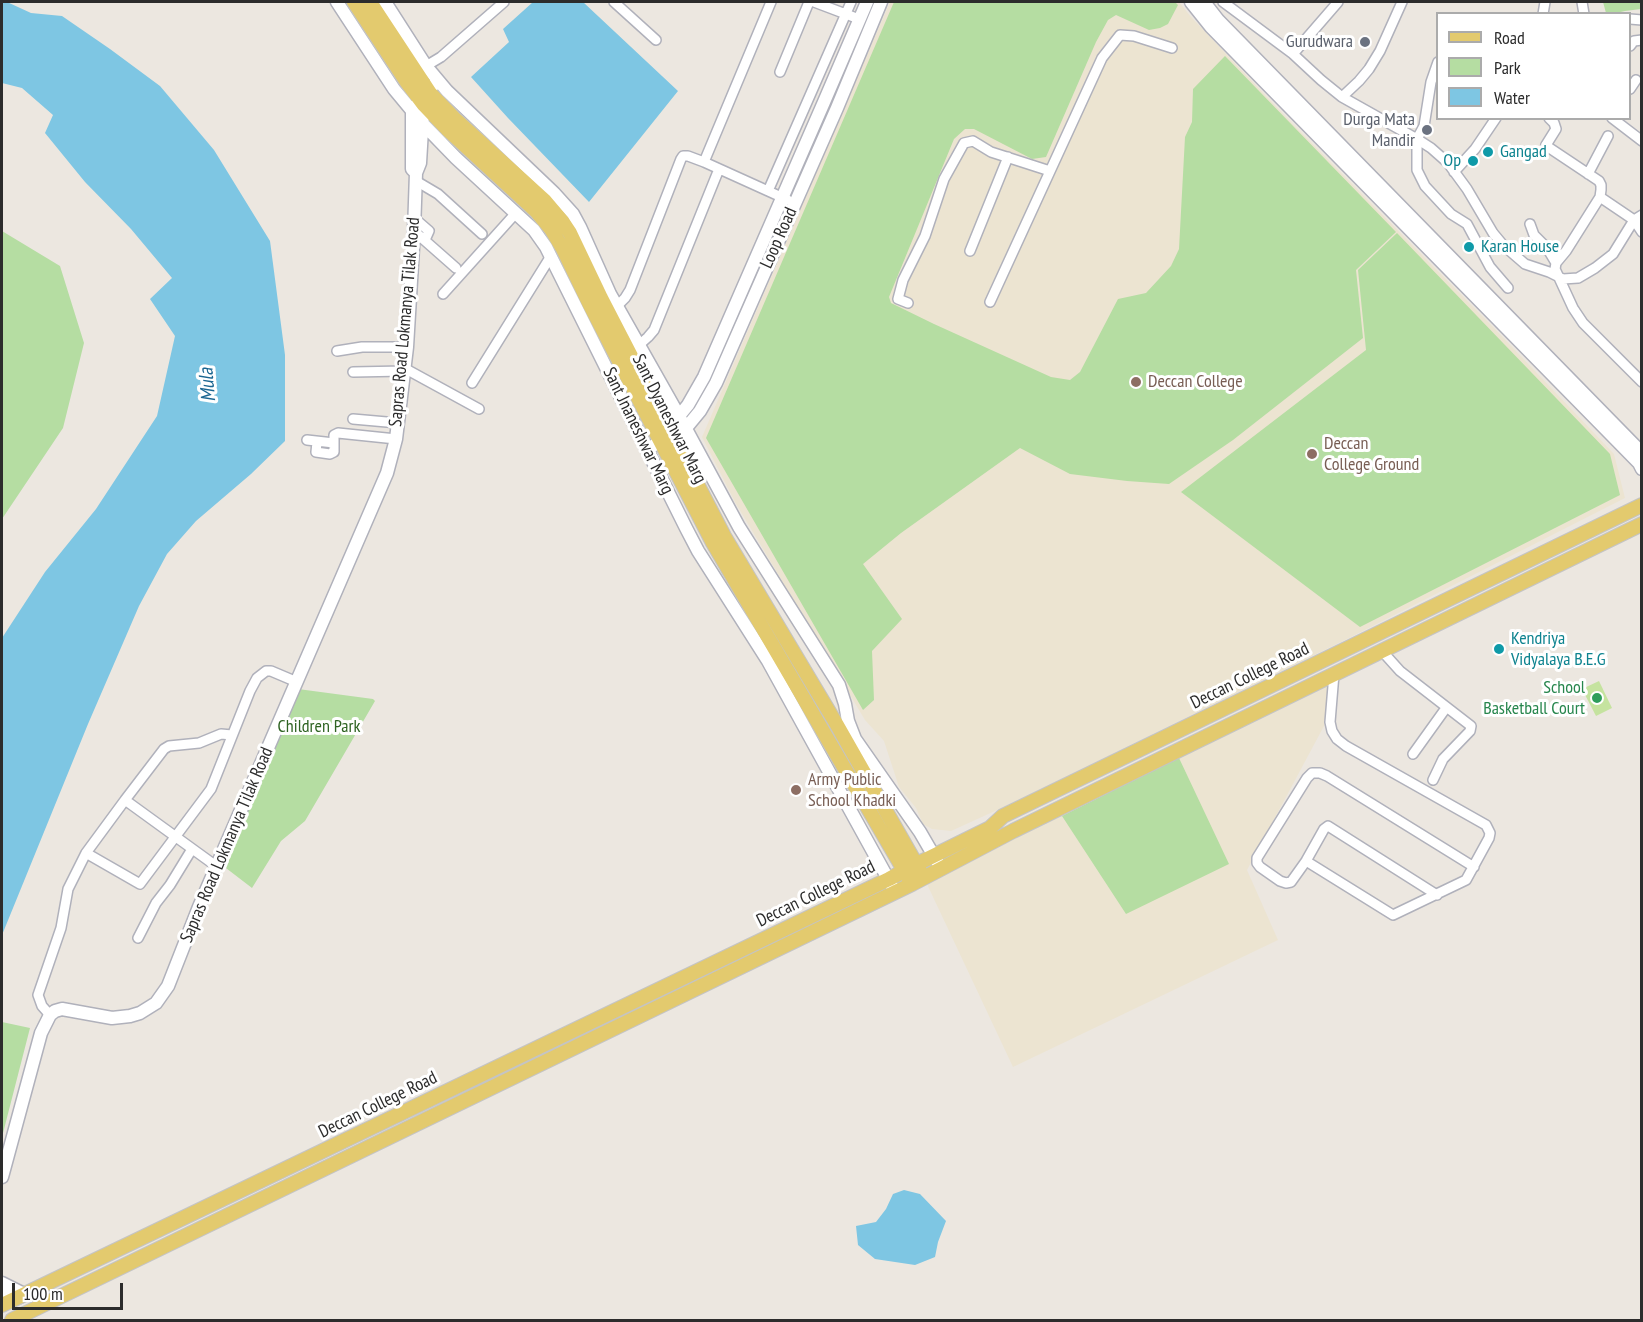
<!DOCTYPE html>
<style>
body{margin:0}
#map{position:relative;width:1643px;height:1322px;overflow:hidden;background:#ece7e0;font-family:"PT Sans Narrow",sans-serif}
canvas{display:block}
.frame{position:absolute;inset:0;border:3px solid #2c2c2c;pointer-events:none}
.legend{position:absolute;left:1436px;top:12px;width:195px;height:108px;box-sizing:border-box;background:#fff;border:2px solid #ababab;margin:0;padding:8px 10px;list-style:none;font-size:18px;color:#2c2c2c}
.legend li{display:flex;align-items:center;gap:12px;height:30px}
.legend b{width:30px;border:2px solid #ababab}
.scale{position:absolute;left:12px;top:1283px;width:111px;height:27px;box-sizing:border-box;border:3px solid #2c2c2c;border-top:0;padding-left:8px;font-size:18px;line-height:21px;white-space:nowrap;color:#2c2c2c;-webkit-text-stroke:4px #fff;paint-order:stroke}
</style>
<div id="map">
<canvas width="1643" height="1322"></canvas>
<div class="frame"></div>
<ul class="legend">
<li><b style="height:8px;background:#e3ca6e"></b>Road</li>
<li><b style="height:16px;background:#b5dda2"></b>Park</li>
<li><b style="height:16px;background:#7ec6e3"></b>Water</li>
</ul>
<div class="scale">100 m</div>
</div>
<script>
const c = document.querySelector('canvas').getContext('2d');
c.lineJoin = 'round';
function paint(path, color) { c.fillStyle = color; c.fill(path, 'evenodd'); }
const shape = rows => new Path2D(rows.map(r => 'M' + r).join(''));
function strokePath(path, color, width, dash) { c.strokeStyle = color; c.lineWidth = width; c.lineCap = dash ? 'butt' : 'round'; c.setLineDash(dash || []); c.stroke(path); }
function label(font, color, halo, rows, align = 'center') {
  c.font = font + ' "PT Sans Narrow",sans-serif'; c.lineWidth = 6; c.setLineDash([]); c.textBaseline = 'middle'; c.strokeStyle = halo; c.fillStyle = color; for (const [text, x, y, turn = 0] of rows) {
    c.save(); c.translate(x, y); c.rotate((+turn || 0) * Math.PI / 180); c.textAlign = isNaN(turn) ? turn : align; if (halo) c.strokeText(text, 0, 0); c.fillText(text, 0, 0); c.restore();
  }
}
paint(shape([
 [890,2,1179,2,1191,17,1286,117,1493,327,1614,454,1625,498,1345,640,1006,806,951,831,932,829,923,824,916,808,899,787,884,741,865,720,735,502,702,437],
 [1330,684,1324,726,1247,870,1278,940,1013,1067,926,882]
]), '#ece4d1');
paint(shape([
 [894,2,1175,2,1178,5,1168,24,1160,28,1149,30,1116,15,1108,20,1096,42,1046,157,1032,159,974,129,965,129,954,139,889,297,891,303,934,324,1051,377,1070,380,1080,372,1118,299,1146,293,1171,266,1179,249,1185,137,1192,122,1193,89,1225,56,1396,232,1356,270,1363,338,1233,440,1169,484,1127,481,1070,474,1020,448,901,533,863,564,902,619,872,651,874,700,863,710,706,438],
 [1603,2,1641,2,1641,9,1625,11,1616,13,1606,13],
 [2,231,60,266,84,343,63,428,2,519],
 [1397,233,1610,454,1620,495,1360,627,1181,492,1366,350,1358,270],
 [298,689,373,699,375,701,305,821,281,841,252,888,222,865],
 [1179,758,1229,864,1126,914,1062,816],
 [2,1022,30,1028,2,1137]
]), '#b5dda2');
paint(shape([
 [1599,681,1612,708,1596,716,1582,689]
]), '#c5e39f');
paint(shape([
 [2,2,7,2,31,13,62,16,110,49,160,86,214,150,270,241,285,355,285,441,251,474,196,521,167,554,139,606,88,724,2,935,2,638,45,572,96,509,157,416,175,336,150,299,172,278,131,229,85,182,45,133,53,115,22,88,2,83],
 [533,2,583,2,678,91,589,202,508,118,471,77,509,42,503,29],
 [904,1190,920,1194,946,1221,938,1242,935,1257,915,1265,875,1259,858,1245,856,1226,876,1222,886,1209,893,1194]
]), '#7ec6e3');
const street = shape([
 [614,2,656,40],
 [814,2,859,19],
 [1223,2,1293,54,1321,80,1342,97,1417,139,1431,148,1448,163,1467,189,1493,233,1503,245,1525,264,1549,272,1563,279,1578,278,1595,268,1613,254,1634,220,1642,215],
 [1582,2,1584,14],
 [1543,14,1545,2],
 [1630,19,1642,20],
 [1630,46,1634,41,1642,40],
 [1293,54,1338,2],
 [1438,62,1431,82,1424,126,1417,139,1417,170,1425,186,1451,214,1467,224,1490,267,1508,288],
 [426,66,441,57,504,2],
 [780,72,809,2],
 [1630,89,1636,80],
 [1342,97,1359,81,1369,69,1380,51,1402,2],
 [1549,118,1554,123,1556,129,1546,145,1548,147,1599,181,1601,185,1601,190,1600,197,1566,251,1556,263,1555,269,1573,308,1583,323,1642,382],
 [1612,118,1642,141],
 [704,162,771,2],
 [1454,172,1475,149,1496,118],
 [1588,174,1608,136],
 [416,181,438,194,482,234],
 [768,191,851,2],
 [1600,197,1634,220,1642,232],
 [414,218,429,231,425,240],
 [1530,224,1534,235,1547,248,1556,263],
 [414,231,456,268],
 [970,251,1008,157],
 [443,294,515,214],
 [990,302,1102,58,1120,35,1134,36,1172,48],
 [908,303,898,299,903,280,925,236,944,179,964,143,973,141,991,152,1050,171],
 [617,306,625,298,630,290,681,159,683,156,688,156,704,162,788,200],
 [639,345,648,337,654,330,719,169],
 [337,351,362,347,407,347],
 [404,368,479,409],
 [353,372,404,371],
 [472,383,551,256],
 [353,419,398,423],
 [307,440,334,443],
 [317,442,316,452,330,454,334,452,334,435,338,433,396,439],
 [1382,651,1400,671,1471,726,1470,731,1443,759,1433,780],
 [1413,754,1446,708],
 [86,853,140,884,211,789,250,691,257,678,266,671,271,671,297,682],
 [1306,861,1393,915,1466,880,1489,838,1490,833,1486,825,1346,746,1337,739,1332,731,1330,722,1334,674],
 [216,866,125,800,164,749,169,746,199,743,221,734,232,735],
 [1437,895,1328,826,1324,829,1306,861,1291,882,1286,883,1280,881,1260,867,1257,863,1257,858,1307,778,1312,773,1320,773,1327,776,1474,867],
 [138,938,156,903,170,885,192,849],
 [50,1015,42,1006,38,995,61,928,68,889,86,853,125,800]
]);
const secondary = shape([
 [337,2,394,89,423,124,456,158,534,230,546,247,686,528,698,551,768,661,892,886],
 [385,2,426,66,447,91,554,193,573,214,580,227,610,294,679,416,739,527,839,685,845,704,848,721,855,739,920,832,938,863],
 [1191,2,1211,27,1639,463,1642,469],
 [1204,2,1218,20,1642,453],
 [412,107,412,169,416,173],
 [673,419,679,416,688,405,704,377,824,102,867,2],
 [647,449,686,428,700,411,716,383,837,108,881,2],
 [2,1177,41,1033,50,1015,55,1011,62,1009,112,1018,130,1016,140,1013,156,1003,168,986,199,907,387,473,396,439,407,347,414,231,416,173,420,163,424,96,428,90,438,81],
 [2,1283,24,1294],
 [2,1294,20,1297]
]);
const primary = shape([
 [354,2,406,81,424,105,447,129,536,211,551,229,563,249,589,303,713,543,908,877],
 [370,2,430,93,456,120,545,201,562,221,570,233,601,298,724,536,837,725,920,871],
 [2,1305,889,879,917,864,990,828,1003,816,1642,505],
 [12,1320,912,884,1013,831,1642,524]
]);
strokePath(street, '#b0b1bb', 12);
strokePath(secondary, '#b0b1bb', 15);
strokePath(primary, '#c4c4c4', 16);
strokePath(street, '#fff', 9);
strokePath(secondary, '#fff', 12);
strokePath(primary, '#e3ca6e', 14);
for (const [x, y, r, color] of [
 [1365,42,6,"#6b7280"],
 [1427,130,6,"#6b7280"],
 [1488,152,6,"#0f9aa8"],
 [1473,161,6,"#0f9aa8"],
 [1469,247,6,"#0f9aa8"],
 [1136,382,6,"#8d6e63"],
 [1312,454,6,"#8d6e63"],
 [1499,649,6,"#0f9aa8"],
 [1597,698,6,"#2e9e5b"],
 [796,790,6,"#8d6e63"]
]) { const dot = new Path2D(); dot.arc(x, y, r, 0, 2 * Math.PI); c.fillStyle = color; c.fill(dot); strokePath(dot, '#fff', 2); }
label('18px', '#5b616d', '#fff', [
 ["Gurudwara",1353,42],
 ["Durga Mata",1415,120],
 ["Mandir",1415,141]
], 'right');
label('18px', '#0d838f', '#fff', [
 ["Gangad",1500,152],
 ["Op",1461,161,"right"],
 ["Karan House",1481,247],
 ["Kendriya",1511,639],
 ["Vidyalaya B.E.G",1511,660]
], 'left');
label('18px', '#2c2c2c', '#fff', [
 ["Loop Road",779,238,-66],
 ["Sapras Road Lokmanya Tilak Road",405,322,-85],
 ["Sant Dyaneshwar Marg",669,419,63],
 ["Sant Jnaneshwar Marg",638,431,64],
 ["Deccan College Road",1250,676,-26],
 ["Sapras Road Lokmanya Tilak Road",227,845,-67],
 ["Deccan College Road",816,894,-26],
 ["Deccan College Road",378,1105,-26]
]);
label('18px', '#785e54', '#fff', [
 ["Deccan College",1148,382],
 ["Deccan",1324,444],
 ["College Ground",1324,465],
 ["Army Public",808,780],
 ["School Khadki",808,801]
], 'left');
label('18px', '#27864d', '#fff', [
 ["School",1585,688],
 ["Basketball Court",1585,709]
], 'right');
label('18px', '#2e6322', '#fff', [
 ["Children Park",319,727]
]);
label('italic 20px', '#1b6691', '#fff', [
 ["Mula",208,385,-95]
]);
</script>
